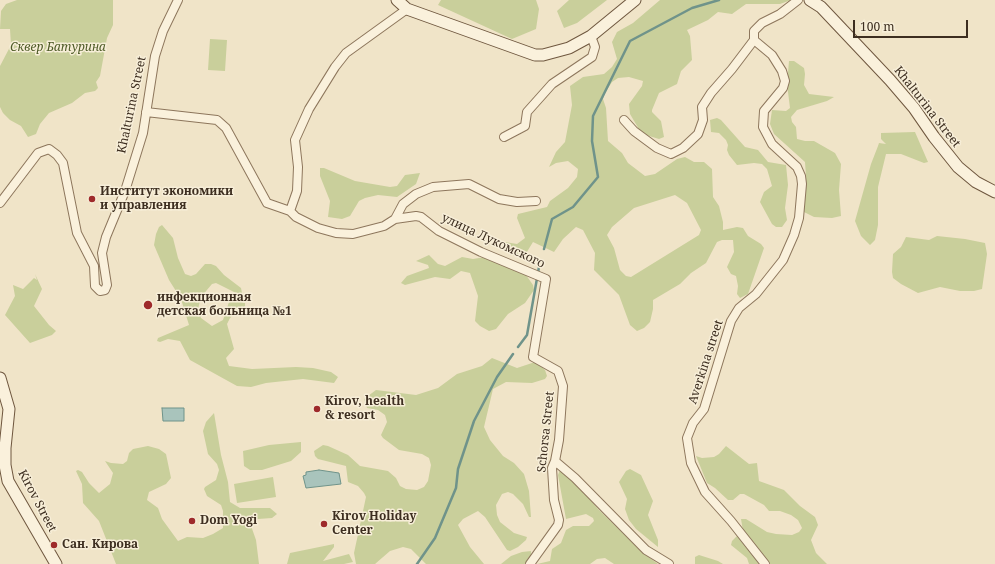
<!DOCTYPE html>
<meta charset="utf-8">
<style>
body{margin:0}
#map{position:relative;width:995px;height:564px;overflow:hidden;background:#f0e4c8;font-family:"Noto Serif",serif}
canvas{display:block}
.scale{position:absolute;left:853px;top:20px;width:115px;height:18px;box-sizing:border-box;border:2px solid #3d2e20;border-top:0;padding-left:5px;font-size:12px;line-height:14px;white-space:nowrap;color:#3d2e20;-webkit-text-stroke:3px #f7eed8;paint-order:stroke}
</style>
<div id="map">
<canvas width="995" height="564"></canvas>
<div class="scale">100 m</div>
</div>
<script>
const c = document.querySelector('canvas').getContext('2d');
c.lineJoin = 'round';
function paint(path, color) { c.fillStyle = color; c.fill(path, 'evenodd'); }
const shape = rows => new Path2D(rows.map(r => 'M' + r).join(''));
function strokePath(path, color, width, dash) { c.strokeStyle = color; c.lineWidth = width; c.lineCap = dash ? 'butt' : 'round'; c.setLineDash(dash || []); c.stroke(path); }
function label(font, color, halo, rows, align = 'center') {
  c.font = font + ' "Noto Serif",serif'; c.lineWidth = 3; c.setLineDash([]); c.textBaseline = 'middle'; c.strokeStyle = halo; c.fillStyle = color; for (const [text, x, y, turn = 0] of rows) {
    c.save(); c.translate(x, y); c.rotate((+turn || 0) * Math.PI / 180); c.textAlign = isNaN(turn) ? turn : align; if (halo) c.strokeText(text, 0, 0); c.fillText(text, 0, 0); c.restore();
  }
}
paint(shape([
 [17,0,113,0,113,25,107,38,100,76,96,82,98,88,95,91,85,93,72,103,49,113,40,124,36,134,28,137,21,126,10,120,3,113,0,107,0,66,11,45,10,29,0,29,1,11,6,4],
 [441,0,536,0,539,9,536,29,512,39,438,5],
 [569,0,607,0,577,23,564,28,557,11],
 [660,0,791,0,780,4,746,4,732,14,718,12,708,20,687,30,690,36,692,60,681,71,677,84,659,93,652,110,652,112,661,121,664,137,659,139,646,135,640,131,630,114,629,104,642,86,643,81,629,77,618,78,612,82,605,93,603,99,606,108,608,141,622,153,628,163,645,176,655,174,677,159,685,157,694,162,704,162,712,169,713,197,719,206,723,222,723,230,737,227,743,228,748,236,761,244,764,248,748,294,740,298,737,294,738,286,736,276,731,274,727,267,734,252,733,240,722,240,717,242,706,263,691,273,680,284,653,300,653,309,650,322,644,328,637,331,630,325,619,295,594,270,595,253,583,230,576,227,563,239,554,252,533,242,525,255,520,258,510,254,503,248,505,242,517,244,525,238,517,218,518,214,547,207,550,201,568,188,577,177,578,169,568,161,556,163,549,167,556,152,565,142,572,105,570,86,583,77,604,74,612,67,617,59,612,42,617,32,633,23],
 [675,195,687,203,701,230,699,235,631,277,626,276,620,270,614,248,607,235,612,227,634,208],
 [210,39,227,40,225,71,208,70],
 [789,61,794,61,804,68,805,74,804,85,809,94,834,97,827,101,797,110,791,117,792,122,796,127,797,139,805,141,814,141,835,153,841,164,839,190,841,216,832,218,814,217,804,212,801,200,806,176,805,162,774,134,770,124,772,110,786,111,790,108,787,84],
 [717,118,721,120,745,147,758,150,768,162,786,165,788,185,785,208,787,220,782,227,776,227,772,224,760,202,764,192,772,186,767,169,762,164,754,163,737,165,729,155,727,150,728,145,726,140,719,133,711,132,710,120],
 [915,132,928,162,924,163,901,154,886,154,878,187,878,225,875,240,870,245,861,236,855,221,871,164,878,146,879,143,886,144,881,139,881,133],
 [320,168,324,168,355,181,390,187,397,186,405,175,420,173,416,184,397,197,378,195,365,198,359,201,350,216,342,219,328,217,330,201,320,176],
 [162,225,173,238,178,258,185,274,191,276,196,274,205,264,211,264,216,266,224,275,241,288,242,293,238,294,216,283,212,284,201,297,198,309,201,318,212,326,223,320,229,302,237,301,245,303,245,306,230,318,227,324,234,349,226,358,229,366,252,369,296,367,313,368,331,372,338,377,334,383,303,379,266,383,251,387,237,386,190,360,180,341,168,339,160,342,157,341,158,338,189,325,181,299,169,280,154,245,156,234,159,227],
 [937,236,965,239,985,243,987,254,982,289,974,291,960,291,940,287,918,293,901,284,893,278,892,272,893,254,901,247,906,237,929,240],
 [429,255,438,264,445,266,462,257,473,259,485,257,526,275,533,285,534,290,525,303,508,314,496,329,489,331,480,326,475,321,478,296,470,273,461,271,450,279,435,277,405,285,401,283,407,276,429,268,428,265,416,261],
 [35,274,42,289,34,306,49,325,56,331,52,335,30,343,5,315,15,296,13,285,23,289,34,278,37,280],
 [492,358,517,368,532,363,538,363,545,370,547,376,545,379,532,383,506,382,493,389,484,427,490,440,503,456,514,463,524,474,529,491,531,517,529,517,523,504,513,494,508,492,502,494,496,505,497,515,500,522,514,533,527,537,526,540,518,547,510,551,507,550,485,517,478,511,463,519,458,525,470,547,484,564,426,564,411,549,403,547,390,551,375,564,356,564,354,553,366,497,364,493,358,486,348,482,346,466,318,459,315,456,314,451,323,445,328,446,348,455,360,466,388,471,396,478,400,486,406,489,417,490,424,487,428,481,431,465,429,458,422,454,399,450,383,438,381,435,387,422,385,415,378,410,367,408,364,399,376,390,416,395,438,388,457,374,482,366],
 [214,413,221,455,228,482,230,502,240,508,270,508,277,514,272,518,258,519,250,523,256,540,259,564,116,564,99,521,83,503,82,484,76,471,78,470,82,472,89,483,99,493,110,484,113,473,105,461,111,463,123,464,127,461,129,453,133,449,148,446,159,449,166,454,171,478,166,484,149,492,147,500,158,508,162,519,178,541,187,537,203,538,213,534,223,528,223,511,221,505,207,496,204,489,205,487,216,480,219,470,217,464,208,454,203,431,206,422],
 [301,442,301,452,291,461,262,470,250,470,244,466,243,451,269,445],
 [726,446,749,464,757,463,759,481,784,490,800,506,815,517,818,525,811,540,816,553,827,564,749,564,747,558,731,545,732,541,740,533,754,543,743,531,741,519,746,519,767,532,776,534,792,535,799,532,802,528,798,520,791,515,780,511,769,511,764,505,744,494,740,494,733,500,728,500,715,488,707,483,696,456,702,458,714,457,719,454],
 [630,469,641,475,653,501,648,515,658,540,658,547,636,529,629,520,625,509,627,499,619,482,626,471],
 [560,470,573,479,598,509,643,553,658,564,614,564,605,558,597,559,590,564,537,564,550,561,552,549,561,543,566,530,573,526,589,526,594,521,593,518,586,514,566,519,558,475],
 [273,477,276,497,237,503,234,484],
 [334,544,334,547,323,561,349,554,353,562,344,564,287,564,290,553],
 [531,551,531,557,527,564,501,564,511,556,522,552],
 [699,555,718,561,723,564,695,564,695,557]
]), '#c9cf9b');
const water = shape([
 [162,408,184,408,184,421,163,421,162,408],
 [319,470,339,473,341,484,306,488,303,476,306,475,306,472,319,470]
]);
paint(water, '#a9c4bc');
strokePath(water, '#6f938a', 1);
strokePath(shape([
 [544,249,552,219,573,207,598,177,592,141,593,116,630,41,692,8,719,0],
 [518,347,527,335,539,267],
 [417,564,435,538,456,488,458,469,474,421,497,377,513,354]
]), '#6f938a', 2.5);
const street = shape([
 [146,112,217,120,226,128,267,203,290,211,296,217,318,228,336,233,353,234,384,226,395,219,416,216,421,217,439,231,481,252,546,279,533,357,558,371,563,386,559,440,555,461,552,468,554,500,559,520,558,525,530,564],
 [624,120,634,131,657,148,671,154,683,148,698,134,703,120,702,107,711,93,732,69,754,40],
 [504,137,525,126,527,112,552,84,592,57,595,47,591,36],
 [0,203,38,153,49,149,57,155,63,163,77,233,94,266,95,286,100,291,105,290,107,285,102,253,106,237,125,191,143,133,155,56,163,31,178,0],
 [290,211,297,191,298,167,295,140,309,109,335,67,346,53,407,9],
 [395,219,403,204,416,194,433,187,469,184,499,199,517,202,536,201],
 [555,461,575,478,646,550,669,564],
 [765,564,731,521,705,492,691,463,687,438,693,423,704,409,731,321,739,308,756,294,783,260,794,235,799,218,802,184,801,176,797,167,772,144,763,127,764,111,783,88,785,81,782,71,772,55,754,40,754,31,762,23,780,14,798,0]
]);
const secondary = shape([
 [397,0,407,9,535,55,543,55,569,48,591,36,635,0],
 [810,0,821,7,890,80,914,108,934,137,958,167,976,182,995,192],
 [0,378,9,409,5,448,5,465,8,481,56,564]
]);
strokePath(street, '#8d765c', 10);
strokePath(secondary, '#6f573f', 13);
strokePath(street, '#faf1dc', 8);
strokePath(secondary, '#faf1dc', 11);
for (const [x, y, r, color] of [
 [92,199,4,"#9e2a2b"],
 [148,305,5,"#9e2a2b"],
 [317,409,4,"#9e2a2b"],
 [192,521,4,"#9e2a2b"],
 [324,524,4,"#9e2a2b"],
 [54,545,4,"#9e2a2b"]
]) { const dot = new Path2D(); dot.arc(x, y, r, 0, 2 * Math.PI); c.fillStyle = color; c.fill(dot); strokePath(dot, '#f7eed8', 1.5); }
label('italic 12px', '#4d5a26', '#f7eed8', [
 ["Сквер Батурина",58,48]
]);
label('12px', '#3d2e20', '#f7eed8', [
 ["Khalturina Street",132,105,-78],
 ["Khalturina Street",927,107,52],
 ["улица Лукомского",493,241,25],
 ["Averkina street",706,362,-72],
 ["Schorsa Street",546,432,-84],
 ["Kirov Street",37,501,62]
]);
label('bold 12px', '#3d2e20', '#f7eed8', [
 ["Институт экономики",100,192],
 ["и управления",100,206],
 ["инфекционная",157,298],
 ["детская больница №1",157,312],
 ["Kirov, health",325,402],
 ["& resort",325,416],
 ["Kirov Holiday",332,517],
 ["Center",332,531],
 ["Dom Yogi",200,521],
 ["Сан. Кирова",62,545]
], 'left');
</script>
